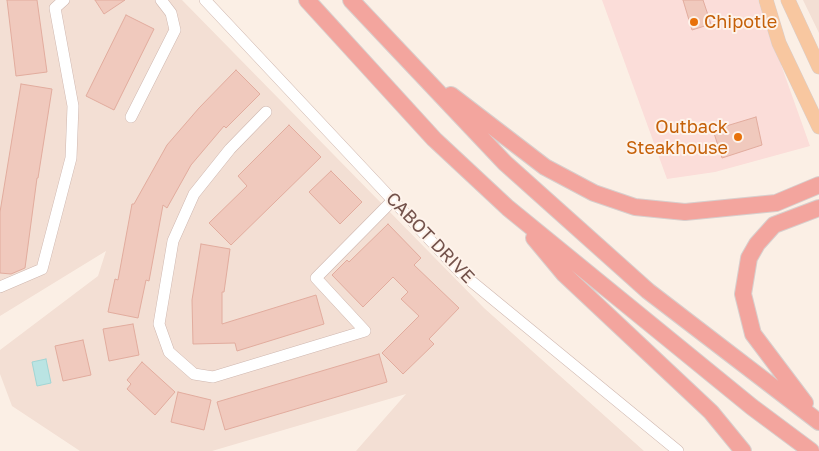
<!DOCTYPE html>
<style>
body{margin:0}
canvas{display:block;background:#fbefe5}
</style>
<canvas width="819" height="451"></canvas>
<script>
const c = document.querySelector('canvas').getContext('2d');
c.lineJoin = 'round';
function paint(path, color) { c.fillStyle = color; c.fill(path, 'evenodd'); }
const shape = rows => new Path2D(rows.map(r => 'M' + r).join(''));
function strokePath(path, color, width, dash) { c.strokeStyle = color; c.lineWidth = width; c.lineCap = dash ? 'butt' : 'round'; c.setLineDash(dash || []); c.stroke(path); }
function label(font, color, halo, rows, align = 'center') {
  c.font = font + ' "Golos Text",sans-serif'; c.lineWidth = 4; c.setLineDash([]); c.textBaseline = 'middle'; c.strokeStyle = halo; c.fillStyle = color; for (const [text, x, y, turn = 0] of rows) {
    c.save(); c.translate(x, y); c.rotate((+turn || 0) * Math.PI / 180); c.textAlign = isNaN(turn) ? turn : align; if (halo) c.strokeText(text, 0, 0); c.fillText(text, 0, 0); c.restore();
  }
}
paint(shape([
 [0,0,182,0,484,308,644,451,356,451,406,394,212,451,80,451,12,406,0,374,0,350,98,276,106,251,0,316],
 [803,0,819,0,819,33]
]), '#f3dfd4');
paint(shape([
 [602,0,758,0,810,146,715,172,667,179]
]), '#fbddd9');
const water = shape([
 [46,359,51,383,37,386,32,362,46,359]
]);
paint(water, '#bae4e3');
strokePath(water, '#a1d6d5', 1);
const building = shape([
 [7,0,37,0,47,72,16,76,7,0],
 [95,0,125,0,104,14,95,0],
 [683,0,703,0,711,24,692,30,683,0],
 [126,15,154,29,114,110,86,96,126,15],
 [236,70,260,94,226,128,224,126,191,165,167,208,163,205,149,281,146,280,138,318,108,312,115,279,118,280,132,204,134,204,167,145,199,108,236,70],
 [21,84,52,89,38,178,37,178,25,268,11,274,0,273,0,212,21,84],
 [756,117,762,145,722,158,713,130,756,117],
 [289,125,321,157,231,245,209,223,247,186,238,176,289,125],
 [331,171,362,202,340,224,309,192,331,171],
 [388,224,421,258,414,265,459,308,429,339,434,344,403,374,382,353,419,316,401,299,408,292,393,277,363,307,332,275,347,260,349,262,388,224],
 [201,244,230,249,224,292,222,292,222,324,316,295,324,324,237,351,235,343,193,344,192,300,201,244],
 [133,324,139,355,109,361,103,329,133,324],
 [83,340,91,375,63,381,55,346,83,340],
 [379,354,387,382,225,430,217,402,379,354],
 [142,362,175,392,155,415,127,389,131,384,127,380,142,362],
 [178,392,211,400,204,430,171,422,178,392]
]);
paint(building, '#f0c9bd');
strokePath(building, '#e2ac9e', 1);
const minor = shape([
 [205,0,460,272,678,451],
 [266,112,230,149,194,194,173,241,159,324,169,352,194,374,213,377,365,331,316,278,393,200],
 [131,117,175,30,171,13,161,0],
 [0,287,42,269,71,158,73,106,55,8,64,0]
]);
const major = shape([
 [766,0,779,43,819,127],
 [788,0,819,67]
]);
const highway = shape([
 [307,0,434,139,508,208,752,407,811,451],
 [351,0,505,163,648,291,819,422],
 [451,95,545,167,594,193,635,207,685,212,776,203,819,185],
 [534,238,564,274,711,412,743,451],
 [805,403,753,334,743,294,749,258,757,244,774,225,819,208]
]);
strokePath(minor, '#cfb7af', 12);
strokePath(major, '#d8cfcd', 15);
strokePath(highway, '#d8cfcd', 18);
strokePath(minor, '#fff', 11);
strokePath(major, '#f8c7a0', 14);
strokePath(highway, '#f3a59e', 16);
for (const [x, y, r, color] of [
 [694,22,5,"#e8710a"],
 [738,137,5,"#e8710a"]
]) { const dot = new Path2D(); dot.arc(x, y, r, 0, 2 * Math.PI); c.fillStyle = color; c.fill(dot); strokePath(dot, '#fef3eb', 2); }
label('18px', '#c56008', '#fef3eb', [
 ["Chipotle",704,22],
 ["Outback",728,127,"right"],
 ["Steakhouse",728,148,"right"]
], 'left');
label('18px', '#73524b', '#fef3eb', [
 ["CABOT DRIVE",430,238,46]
]);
</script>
